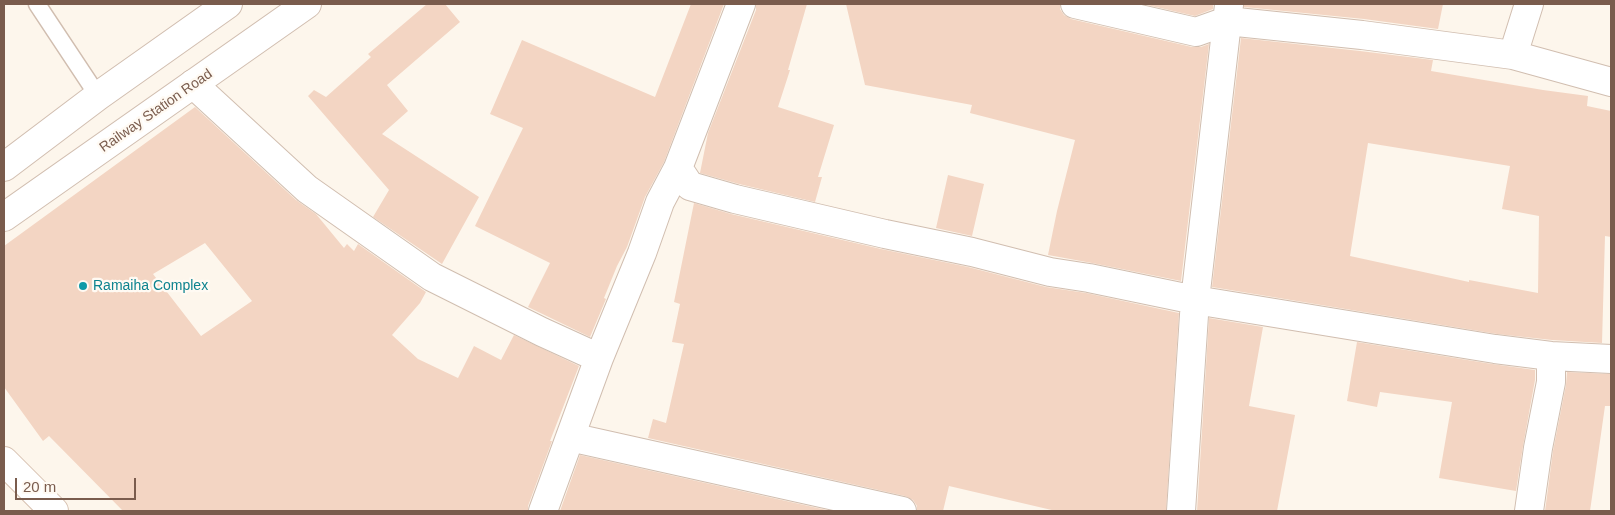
<!DOCTYPE html>
<style>
body{margin:0}
#map{position:relative;width:1615px;height:515px;overflow:hidden;background:#fdf6ec;font-family:Arial,sans-serif}
canvas{display:block}
.frame{position:absolute;inset:0;border:5px solid #7a5c4d;pointer-events:none}
.scale{position:absolute;left:15px;top:478px;width:121px;height:22px;box-sizing:border-box;border:2px solid #7a5c4d;border-top:0;padding-left:6px;font-size:15px;line-height:18px;white-space:nowrap;color:#7a5c4d;-webkit-text-stroke:4px #fffaf3;paint-order:stroke}
</style>
<div id="map">
<canvas width="1615" height="515"></canvas>
<div class="frame"></div>
<div class="scale">20 m</div>
</div>
<script>
const c = document.querySelector('canvas').getContext('2d');
c.lineJoin = 'round';
function paint(path, color) { c.fillStyle = color; c.fill(path, 'evenodd'); }
const shape = rows => new Path2D(rows.map(r => 'M' + r).join(''));
function strokePath(path, color, width, dash) { c.strokeStyle = color; c.lineWidth = width; c.lineCap = dash ? 'butt' : 'round'; c.setLineDash(dash || []); c.stroke(path); }
function label(font, color, halo, rows, align = 'center') {
  c.font = font + ' Arial,sans-serif'; c.lineWidth = 4.5; c.setLineDash([]); c.textBaseline = 'middle'; c.strokeStyle = halo; c.fillStyle = color; for (const [text, x, y, turn = 0] of rows) {
    c.save(); c.translate(x, y); c.rotate((+turn || 0) * Math.PI / 180); c.textAlign = isNaN(turn) ? turn : align; if (halo) c.strokeText(text, 0, 0); c.fillText(text, 0, 0); c.restore();
  }
}
paint(shape([
 [427,4,445,4,460,22,387,85,408,111,382,134,479,197,442,264,373,217,389,190,308,96,314,90,326,97,371,57,368,54],
 [691,4,724,4,664,162,645,197,627,247,617,266,604,298,606,299,590,337,528,307,550,263,475,226,523,128,490,114,522,40,655,97],
 [756,4,807,4,788,70,790,70,778,107,834,125,818,177,822,177,815,202,739,184,700,173,708,133,756,10],
 [846,4,1060,4,1060,9,1064,15,1071,19,1192,47,1201,47,1209,44,1181,281,1092,263,1048,255,1057,211,1075,140,970,113,972,105,865,85],
 [1143,4,1213,4,1213,9,1195,16],
 [1244,4,1443,4,1438,29,1364,19,1244,7],
 [1241,38,1360,51,1433,60,1431,71,1543,90,1588,96,1587,106,1611,111,1611,237,1605,236,1602,343,1552,340,1497,334,1212,287],
 [1368,143,1510,166,1502,209,1539,216,1538,293,1469,280,1469,282,1350,256],
 [195,107,296,200,316,214,344,248,347,244,354,251,358,244,426,292,420,303,392,335,418,359,458,378,474,346,501,360,514,335,579,366,550,441,552,441,528,506,528,511,123,511,49,436,43,441,4,387,4,246],
 [205,243,252,301,201,336,153,274],
 [948,175,984,184,972,236,936,228],
 [694,203,731,214,881,249,968,267,1046,287,1086,293,1179,313,1166,511,1056,511,949,486,943,511,917,511,917,506,913,500,905,496,648,438,653,419,666,423,684,344,672,342,680,304,674,302],
 [1209,318,1263,327,1249,406,1295,415,1277,511,1197,511],
 [1357,342,1492,364,1535,370,1535,380,1523,446,1516,491,1439,478,1452,402,1380,392,1377,407,1347,401],
 [1567,372,1611,374,1611,406,1605,406,1590,511,1545,511,1553,451,1566,385],
 [580,455,831,511,560,511]
]), '#f3d5c3');
const service = shape([
 [37,4,98,96]
]);
const minor = shape([
 [1075,4,1196,32,1227,21,1362,35,1513,55,1611,82],
 [1513,55,1529,4],
 [193,84,307,189,432,277,542,332,599,358],
 [678,168,690,186,735,199,885,234,972,252,1050,272,1089,278,1195,300,1495,349,1551,356,1611,359],
 [570,437,902,511],
 [543,511,599,358,642,253,660,202,678,168,741,4],
 [1181,511,1195,300,1229,5],
 [1529,511,1538,448,1551,382,1551,356]
]);
const tertiary = shape([
 [4,167,98,96,228,4],
 [4,217,307,4]
]);
const secondary = shape([
 [4,461,54,511]
]);
strokePath(service, '#d1beb0', 19);
strokePath(minor, '#d1beb0', 30);
strokePath(tertiary, '#d1beb0', 30);
strokePath(secondary, '#d6c0b0', 30);
strokePath(service, '#fff', 16);
strokePath(minor, '#fff', 28);
strokePath(tertiary, '#fff', 28);
strokePath(secondary, '#fff', 28);
for (const [x, y, r, color] of [
 [83,286,5,"#0f9aa8"]
]) { const dot = new Path2D(); dot.arc(x, y, r, 0, 2 * Math.PI); c.fillStyle = color; c.fill(dot); strokePath(dot, '#fffaf3', 2); }
label('14px', '#7a5c4d', '#fffaf3', [
 ["Railway Station Road",156,111,-35]
]);
label('14px', '#0d838f', '#fffaf3', [
 ["Ramaiha Complex",93,286]
], 'left');
</script>
